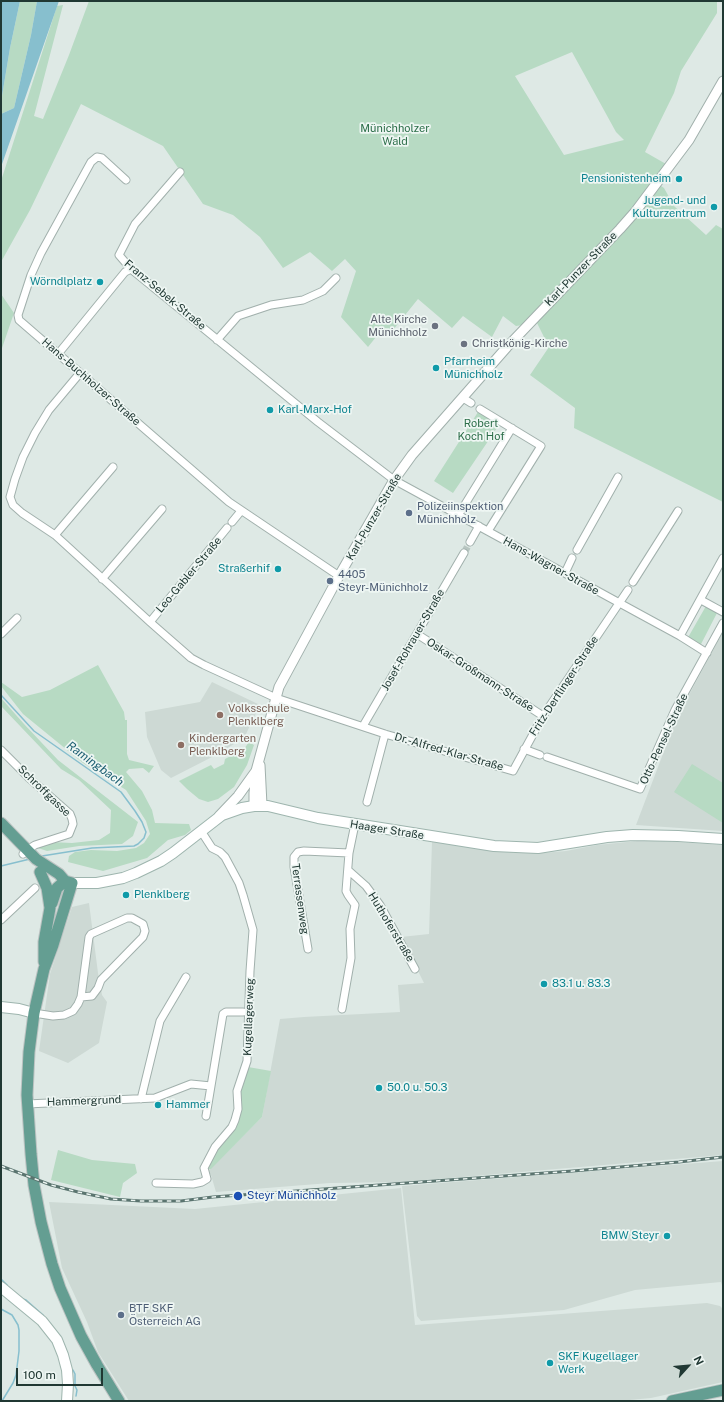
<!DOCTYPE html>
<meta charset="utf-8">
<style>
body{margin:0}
#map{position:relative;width:724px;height:1402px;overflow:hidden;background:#dee9e5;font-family:"Public Sans",sans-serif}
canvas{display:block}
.frame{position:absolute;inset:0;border:2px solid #203833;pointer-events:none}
.north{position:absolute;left:668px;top:1346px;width:40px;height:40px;-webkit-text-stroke:3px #eef6f3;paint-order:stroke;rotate:63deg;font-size:11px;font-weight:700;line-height:16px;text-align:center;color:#203833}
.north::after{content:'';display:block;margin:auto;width:14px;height:18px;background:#203833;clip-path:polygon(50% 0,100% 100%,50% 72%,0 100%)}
.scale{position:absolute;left:16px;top:1368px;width:87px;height:18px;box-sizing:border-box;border:2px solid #203833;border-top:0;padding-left:5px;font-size:12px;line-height:14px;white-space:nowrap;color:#203833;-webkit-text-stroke:3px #eef6f3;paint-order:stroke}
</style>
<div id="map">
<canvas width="724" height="1402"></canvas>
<div class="frame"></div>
<div class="north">N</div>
<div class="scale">100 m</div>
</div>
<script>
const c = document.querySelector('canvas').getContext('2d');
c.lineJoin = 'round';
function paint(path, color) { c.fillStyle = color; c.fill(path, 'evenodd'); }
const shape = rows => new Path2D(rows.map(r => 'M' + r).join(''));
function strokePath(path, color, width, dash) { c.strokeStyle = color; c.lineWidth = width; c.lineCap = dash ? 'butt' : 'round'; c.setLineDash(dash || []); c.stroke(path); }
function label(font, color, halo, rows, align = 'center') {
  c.font = font + ' "Public Sans",sans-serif'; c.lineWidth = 3.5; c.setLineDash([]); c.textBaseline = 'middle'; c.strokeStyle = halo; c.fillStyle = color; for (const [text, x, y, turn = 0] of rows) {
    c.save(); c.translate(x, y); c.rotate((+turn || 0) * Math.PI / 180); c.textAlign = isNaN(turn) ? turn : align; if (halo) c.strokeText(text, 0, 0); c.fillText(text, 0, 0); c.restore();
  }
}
paint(shape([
 [723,632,723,831,636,825,677,717],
 [212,682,260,705,244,738,214,756,171,778,161,770,147,737,145,712,200,702],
 [647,840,723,845,723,1155,402,1182,330,1183,216,1192,211,1175,208,1171,262,1117,280,1019,304,1017,400,1012,398,985,424,983,401,937,429,934,432,842,503,852,542,853,566,851,597,845],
 [89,903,98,973,102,995,107,1002,99,1043,68,1063,39,1051,50,974,72,907],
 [723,1161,723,1288,721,1282,635,1290,564,1310,421,1321,417,1316,402,1186],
 [401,1188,415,1325,707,1303,720,1306,723,1309,723,1382,651,1398,619,1401,129,1401,98,1352,87,1322,62,1268,49,1202,195,1209]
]), '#cdd9d4');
paint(shape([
 [20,1,37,1,31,35,14,108,1,114,1,102,10,48],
 [89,1,717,1,717,13,681,71,674,93,645,152,666,164,654,181,664,188,674,206,706,235,716,225,723,229,723,502,574,428,575,408,530,375,549,347,537,323,516,326,503,316,492,337,463,316,452,328,418,299,393,330,380,332,368,347,341,317,356,271,345,259,332,271,310,252,283,268,260,237,233,215,203,204,163,146,81,104,30,210,1,262,1,181,57,6,63,5,34,116,43,119,69,55],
 [572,52,616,132,624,140,564,155,515,76],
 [1,290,1,294,14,313,1,351],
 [478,412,501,422,453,493,434,481],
 [706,606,717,613,699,648,686,641],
 [98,665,124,712,125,720,127,720,127,754,129,760,154,766,149,773,143,768,129,769,126,772,142,791,152,810,155,823,189,824,191,830,185,835,168,840,147,858,103,871,68,862,69,856,75,852,91,850,117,851,136,848,144,843,150,834,146,821,126,790,83,763,23,714,1,686,1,682,22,697,50,690],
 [1,698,24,724,58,760,138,822,133,836,122,844,79,846,47,851,35,847,50,842,72,843,99,840,110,833,111,810,79,780,61,769,1,706],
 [249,742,254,745,247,765,234,787,218,799,208,802,199,799,187,789,179,781,211,765,214,769,224,764,225,759,244,749],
 [692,764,723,783,723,823,674,792],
 [248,1067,271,1071,262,1117,211,1169,209,1169,207,1168,216,1150,233,1130,239,1094],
 [58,1150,92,1160,135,1164,137,1173,123,1183,120,1197,51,1180]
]), '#b7dac3');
paint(shape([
 [1,1,20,1,10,48,1,102],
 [37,1,59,1,1,167,1,114,14,108,31,35]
]), '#87bfce');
strokePath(shape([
 [1,695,34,731,121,792,135,811,142,822,146,832,144,838,138,844,134,846,92,848,42,856],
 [1,866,30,859],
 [1,1279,7,1285],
 [23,1299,26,1300,43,1315],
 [1,1309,12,1315,18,1325,19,1330,19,1351,16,1375,13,1383,2,1401],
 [73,1370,75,1374,75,1386,77,1390,76,1396]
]), '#87bfce', 1.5);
strokePath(shape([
 [464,553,470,542]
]), '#b8c6c1', 7, [7, 3.5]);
const minor = shape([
 [180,172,135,224,119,255,131,269,318,422,394,480,680,636,707,653],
 [126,180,102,158,97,157,91,162,41,253,31,275,18,315,19,320,229,502,339,576],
 [217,340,238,316,271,305,303,300,323,291,336,278],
 [58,354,125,272,131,269],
 [80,373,49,410,35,433,23,457,15,479,10,497,13,505,22,513,55,535,150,622,191,658,204,665,276,698,385,734,513,771,543,716,628,590],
 [463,398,471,403],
 [480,409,541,446,488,531],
 [459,514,512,428],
 [232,522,241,511],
 [55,535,113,467],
 [470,542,479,526],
 [577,550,618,477],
 [565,573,572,558],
 [102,579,162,509],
 [633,582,678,511],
 [701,600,723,612],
 [150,622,227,528],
 [1,634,17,618],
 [417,634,543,716],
 [680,636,723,558],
 [363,726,464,553],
 [524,749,540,755],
 [1,750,29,778,70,814,72,819,73,824,69,834,35,845,27,850,23,854],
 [547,757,640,789,675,710,723,623],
 [367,802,385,734],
 [348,870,366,886,380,905,415,969],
 [1,920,35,888],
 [308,949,294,867,294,857,298,852,304,851,349,853],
 [342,1009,351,958,350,929,355,905,348,895,346,891,349,853,355,824],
 [34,1013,53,1016,64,1015,73,1011,78,1004,81,997,89,937,91,934,127,918,132,918,143,924,145,931,143,937,101,980,98,988,92,996,81,997],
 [141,1099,160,1021,186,977],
 [27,1104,155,1098,191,1084,211,1086],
 [206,1116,223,1014,226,1012,243,1012],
 [156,1183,193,1184,202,1182,207,1179,204,1168,215,1147,232,1127,235,1120,238,1109,237,1091,247,1061,250,971,253,930,243,895,239,883,225,857,220,852,212,848,201,831]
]);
const tertiary = shape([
 [260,765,262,805],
 [254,806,254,793,256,772],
 [219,816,238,796,256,771,279,687,339,576,394,480,412,455,507,347,620,229,635,212,689,140,723,81]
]);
const secondary = shape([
 [72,883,97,883,123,878,136,873,161,861,173,853,222,815,242,808,254,806,268,806,318,818,494,846,538,848,607,837,633,835,678,836,723,839],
 [1,1007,19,1009,34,1013],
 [1,1287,42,1321,57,1340,63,1355,67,1370,68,1384,67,1401]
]);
const primary = shape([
 [1,823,36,859,59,874,65,881,72,883,53,945,44,969,34,1013,29,1052,27,1095,31,1154,34,1185,41,1222,52,1264,60,1288,81,1336,97,1365,119,1401],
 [40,872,47,888,50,908,44,942,44,962],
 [52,903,57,888,65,881],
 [672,1401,723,1390]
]);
strokePath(minor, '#a1b0ac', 9);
strokePath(tertiary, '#a1b0ac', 11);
strokePath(secondary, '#9eb5ae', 12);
strokePath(primary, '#bcc3c2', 13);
strokePath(minor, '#fff', 7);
strokePath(tertiary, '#fff', 9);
strokePath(secondary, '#fff', 10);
strokePath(primary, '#649e92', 11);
const rail = shape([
 [1,1166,51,1185,78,1192,111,1199,141,1201,181,1201,213,1197,573,1171,679,1162,723,1157]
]);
strokePath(rail, '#5a746f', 3);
strokePath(rail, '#eef6f3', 1.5, [4.5]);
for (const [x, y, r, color] of [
 [679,179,4,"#0f9aa8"],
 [714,207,4,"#0f9aa8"],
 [100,282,4,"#0f9aa8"],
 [435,326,4,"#6b7280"],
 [464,344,4,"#6b7280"],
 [436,368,4,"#0f9aa8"],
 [270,410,4,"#0f9aa8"],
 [409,513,4,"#5c6f8a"],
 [278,569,4,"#0f9aa8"],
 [330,581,4,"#5c6f8a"],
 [220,715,4,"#8d6e63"],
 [181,745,4,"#8d6e63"],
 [126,895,4,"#0f9aa8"],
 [544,984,4,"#0f9aa8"],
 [379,1088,4,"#0f9aa8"],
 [158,1105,4,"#0f9aa8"],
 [238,1196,5,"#1a4fb4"],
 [667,1236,4,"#0f9aa8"],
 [121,1315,4,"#5c6f8a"],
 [550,1363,4,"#0f9aa8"]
]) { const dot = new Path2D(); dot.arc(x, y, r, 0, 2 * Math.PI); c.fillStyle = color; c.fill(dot); strokePath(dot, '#eef6f3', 1.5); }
label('11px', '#2c6e49', '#eef6f3', [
 ["Münichholzer",395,129],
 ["Wald",395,142],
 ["Robert",481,424],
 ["Koch Hof",481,437]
]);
label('11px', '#0d838f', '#eef6f3', [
 ["Pensionistenheim",671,179,"right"],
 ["Jugend- und",706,201,"right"],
 ["Kulturzentrum",706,214,"right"],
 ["Wörndlplatz",92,282,"right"],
 ["Pfarrheim",444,362],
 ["Münichholz",444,375],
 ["Karl-Marx-Hof",278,410],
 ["Straßerhif",270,569,"right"],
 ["Plenklberg",134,895],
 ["83.1 u. 83.3",552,984],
 ["50.0 u. 50.3",387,1088],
 ["Hammer",166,1105],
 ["BMW Steyr",659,1236,"right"],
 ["SKF Kugellager",558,1357],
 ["Werk",558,1370]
], 'left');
label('11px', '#203833', '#eef6f3', [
 ["Karl-Punzer-Straße",581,269,-46],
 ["Franz-Sebek-Straße",165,295,40],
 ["Hans-Buchholzer-Straße",91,382,41],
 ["Karl-Punzer-Straße",374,517,-60],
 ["Hans-Wagner-Straße",551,566,29],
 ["Leo-Gabler-Straße",189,575,-50],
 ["Josef-Rohrauer-Straße",413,640,-60],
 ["Oskar-Großmann-Straße",480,675,33],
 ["Fritz-Derflinger-Straße",564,686,-57],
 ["Otto-Pensel-Straße",664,739,-65],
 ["Dr.-Alfred-Klar-Straße",449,752,16],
 ["Schroffgasse",44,791,44],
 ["Haager Straße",387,830,9],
 ["Terrassenweg",300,899,82],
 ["Huthoferstraße",391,927,59],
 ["Kugellagerweg",249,1017,-88],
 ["Hammergrund",84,1101,-2]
]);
label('11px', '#5b616d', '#eef6f3', [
 ["Alte Kirche",427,320],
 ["Münichholz",427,333],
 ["Christkönig-Kirche",472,344,"left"]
], 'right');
label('11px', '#4e5e75', '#eef6f3', [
 ["Polizeiinspektion",417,507],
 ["Münichholz",417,520],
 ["4405",338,575],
 ["Steyr-Münichholz",338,588],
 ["BTF SKF",129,1309],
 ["Österreich AG",129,1322]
], 'left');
label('11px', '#785e54', '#eef6f3', [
 ["Volksschule",228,709],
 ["Plenklberg",228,722],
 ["Kindergarten",189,739],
 ["Plenklberg",189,752]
], 'left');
label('11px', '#164399', '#eef6f3', [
 ["Steyr Münichholz",247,1196]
], 'left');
label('italic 12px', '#1d5f72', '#eef6f3', [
 ["Ramingbach",95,764,36]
]);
</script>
